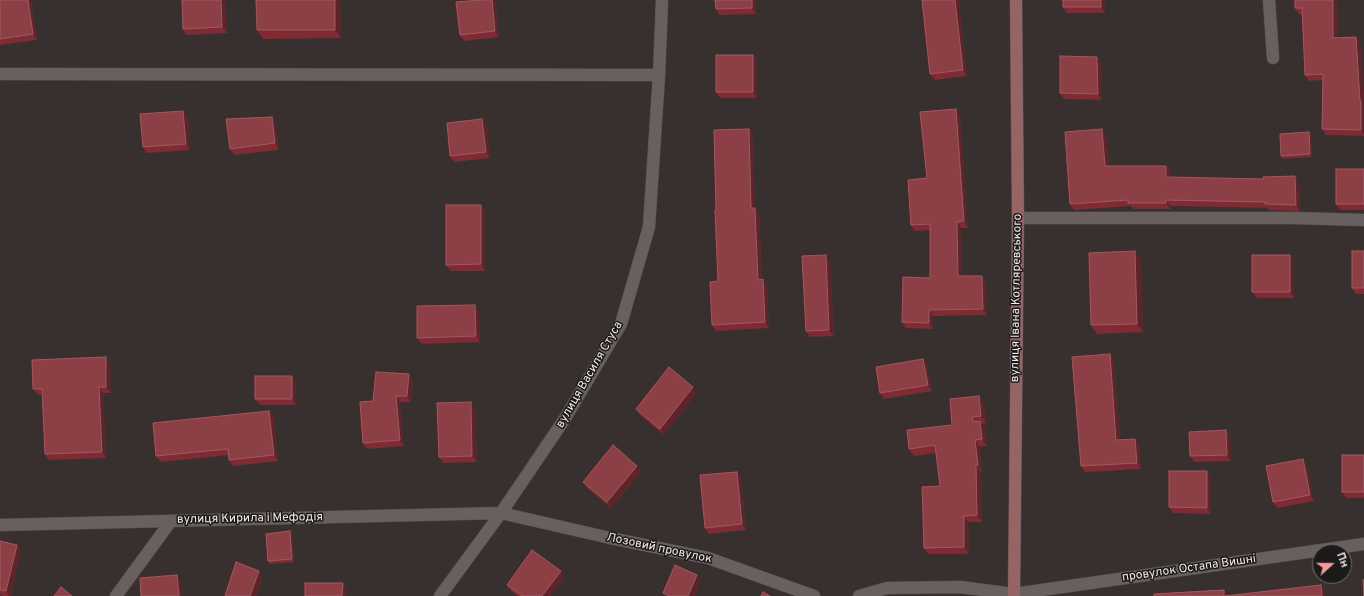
<!DOCTYPE html>
<meta charset="utf-8">
<style>
body{margin:0}
#map{position:relative;width:1364px;height:596px;overflow:hidden;background:#38302f;font-family:Overpass,sans-serif}
canvas{display:block}
.north{position:absolute;left:1312px;top:544px;width:40px;height:40px;box-sizing:border-box;background:#1c1919;border:1px solid #716d6d;border-radius:50%;rotate:69deg;font-size:11px;font-weight:700;line-height:16px;text-align:center;color:#f0eaea}
.north::after{content:'';display:block;margin:auto;width:14px;height:18px;background:#f59b9a;clip-path:polygon(50% 0,100% 100%,50% 72%,0 100%)}
</style>
<div id="map">
<canvas width="1364" height="596"></canvas>
<div class="north">Пн</div>
</div>
<script>
const c = document.querySelector('canvas').getContext('2d');
c.lineJoin = 'round';
const shape = rows => new Path2D(rows.map(r => 'M' + r).join(''));
function strokePath(path, color, width, dash) { c.strokeStyle = color; c.lineWidth = width; c.lineCap = dash ? 'butt' : 'round'; c.setLineDash(dash || []); c.stroke(path); }
function paint(path, color) { c.fillStyle = color; c.fill(path, 'evenodd'); }
function label(font, color, halo, rows, align = 'center') {
  c.font = font + ' Overpass,sans-serif'; c.lineWidth = 3; c.setLineDash([]); c.textBaseline = 'middle'; c.strokeStyle = halo; c.fillStyle = color; for (const [text, x, y, turn = 0] of rows) {
    c.save(); c.translate(x, y); c.rotate((+turn || 0) * Math.PI / 180); c.textAlign = isNaN(turn) ? turn : align; if (halo) c.strokeText(text, 0, 0); c.fillText(text, 0, 0); c.restore();
  }
}
const lane = shape([
 [116,596,171,521]
]);
const street = shape([
 [1269,0,1273,58],
 [0,74,659,75],
 [1018,218,1293,218,1364,220],
 [0,525,501,513,610,538,708,558,814,596],
 [440,596,501,513,564,420,621,324,649,227,659,75,662,0],
 [859,596,887,588,960,587,1014,594,1364,544]
]);
const secondary = shape([
 [1014,596,1018,218,1016,0]
]);
strokePath(lane, '#554f4e', 13);
strokePath(street, '#554f4e', 13);
strokePath(secondary, '#554f4e', 13);
strokePath(lane, '#685f5e', 12);
strokePath(street, '#685f5e', 12);
strokePath(secondary, '#956465', 12);
paint(shape([
 [0,0,31,0,37,40,0,45],
 [182,0,225,0,227,33,187,35,183,29],
 [256,0,340,0,341,38,263,39,257,30],
 [480,0,493,0,496,5,499,37,464,41,460,35],
 [756,0,756,14,720,15,716,9],
 [922,0,959,0,967,76,935,80,930,74],
 [1105,0,1105,13,1067,13,1063,7],
 [1295,0,1337,0,1338,38,1356,37,1361,43,1364,105,1364,136,1326,135,1322,129,1323,80,1309,81,1305,75,1302,14,1299,14,1295,8],
 [757,61,757,98,720,98,716,92],
 [1102,63,1102,100,1064,99,1060,93],
 [960,115,968,228,961,228,962,276,982,276,986,282,987,315,933,316,933,329,906,328,902,322,930,278,930,230,915,231,911,225,927,178],
 [188,117,190,150,147,153,143,147],
 [272,117,276,123,279,150,234,155,230,149],
 [487,125,490,158,454,162,450,156],
 [749,129,753,135,755,209,759,214,762,279,767,285,769,328,716,331,712,325,718,281,716,210],
 [1309,132,1311,136,1312,157,1283,159,1281,156],
 [1106,135,1109,166,1166,166,1171,172,1171,178,1264,179,1295,176,1299,182,1300,211,1269,210,1267,208,1171,206,1171,209,1133,209,1131,206,1074,210,1070,204],
 [1364,169,1364,210,1340,210,1336,204],
 [485,211,485,271,451,271,446,265],
 [1135,251,1141,260,1143,332,1097,334,1091,325],
 [1364,251,1364,294,1356,294,1352,288],
 [826,255,830,261,834,336,810,337,806,331],
 [1294,261,1294,298,1257,298,1252,292],
 [479,311,480,342,422,344,417,338],
 [1110,354,1114,360,1120,440,1135,439,1139,445,1141,469,1085,472,1081,466],
 [923,359,927,365,932,391,884,399,880,393],
 [110,363,111,393,103,393,106,458,49,460,45,454,42,395,38,395,33,389],
 [413,380,411,402,400,402,404,446,367,449,363,443,373,401],
 [296,382,296,405,260,405,255,399],
 [697,393,664,435,640,415,636,409],
 [979,396,984,403,986,423,982,424,985,428,987,446,980,447,982,472,981,472,982,522,968,522,969,554,928,554,924,548,940,486,936,453,914,456,909,449,952,425],
 [475,408,477,462,443,463,439,457],
 [269,411,274,417,278,461,233,466,229,460,229,455,161,462,156,456],
 [1226,430,1230,436,1231,461,1194,462,1190,456],
 [1364,455,1364,498,1346,498,1342,492],
 [1307,465,1314,501,1277,508,1273,502],
 [637,466,642,472,611,508,587,488,583,482],
 [737,472,741,478,746,530,709,534,705,528],
 [1211,477,1211,514,1173,513,1169,507],
 [290,531,292,534,294,562,270,564,268,561],
 [0,541,17,545,21,551,11,596,4,596,0,595],
 [565,577,551,596,518,596,511,591,507,585]
]), '#812a33');
paint(shape([
 [28,0,31,0,37,40,33,34],
 [221,0,225,0,227,33,222,27],
 [335,0,340,0,341,38,335,30],
 [492,0,493,0,496,5,499,37,495,31],
 [752,0,756,0,756,14,752,8],
 [955,0,959,0,967,76,963,70],
 [1101,0,1105,0,1105,13,1101,7],
 [1333,0,1337,0,1338,44,1333,38],
 [1356,37,1361,43,1364,105,1364,135,1361,130],
 [753,55,757,61,757,98,753,92],
 [1097,57,1102,63,1102,100,1098,94],
 [956,109,960,115,968,228,964,221],
 [183,111,188,117,190,150,186,144],
 [272,117,276,123,279,150,275,143],
 [482,119,487,125,490,158,486,152],
 [749,129,753,135,755,209,759,214,762,286,758,280,751,208],
 [1102,129,1106,135,1109,172,1105,166],
 [1309,132,1311,136,1312,157,1310,154],
 [1166,166,1171,172,1171,183,1166,177],
 [1295,176,1299,182,1300,211,1296,205],
 [1166,200,1171,206,1171,209,1166,203],
 [481,205,485,211,485,271,481,264],
 [957,222,961,228,962,282,958,276],
 [1135,251,1141,260,1143,332,1137,324],
 [826,255,830,261,834,336,829,330],
 [1290,255,1294,261,1294,298,1290,292],
 [982,276,986,282,987,315,983,309],
 [763,279,767,285,769,328,765,322],
 [475,305,479,311,480,342,476,336],
 [929,310,933,316,933,329,929,323],
 [1110,354,1114,360,1120,446,1116,440],
 [106,357,110,363,111,393,106,387],
 [923,359,927,365,932,391,928,385],
 [409,374,413,380,411,402,407,396],
 [292,376,296,382,296,405,292,399],
 [99,387,103,393,106,458,102,452],
 [693,387,697,393,664,435,660,429],
 [396,396,400,402,404,446,400,440],
 [979,396,984,403,986,423,981,416],
 [471,402,475,408,477,462,472,456],
 [269,411,274,417,278,461,274,455],
 [980,421,985,428,987,446,982,439],
 [1226,430,1230,436,1231,461,1227,455],
 [1135,439,1139,445,1141,469,1137,463],
 [975,440,980,447,982,472,978,465],
 [1303,459,1307,465,1314,501,1310,495],
 [976,465,981,472,982,522,977,515],
 [637,466,642,472,611,508,607,502],
 [1207,471,1211,477,1211,514,1207,508],
 [737,472,741,478,746,530,742,524],
 [964,516,968,522,969,554,964,547],
 [290,531,292,534,294,562,292,559],
 [17,545,21,551,11,596,9,596,6,591],
 [259,571,263,577,257,596,250,596],
 [561,571,565,577,551,596,542,596],
 [177,575,181,581,182,596,179,596],
 [697,575,701,581,695,596,688,596],
 [343,583,347,589,347,596,342,596],
 [1321,585,1325,591,1326,596,1322,596],
 [1224,590,1228,596,1224,596]
]), '#5f2429');
const building = shape([
 [0,0,28,0,33,34,0,39,0,0],
 [182,0,221,0,222,27,183,29,182,0],
 [256,0,335,0,335,30,257,30,256,0],
 [480,0,492,0,495,31,460,35,456,2,480,0],
 [715,0,752,0,752,8,716,9,715,0],
 [922,0,955,0,963,70,930,74,922,0],
 [1063,0,1101,0,1101,7,1063,7,1063,0],
 [1295,0,1333,0,1333,38,1356,37,1360,101,1361,101,1361,130,1322,129,1323,74,1305,75,1302,8,1295,8,1295,0],
 [716,55,753,55,753,92,716,92,716,55],
 [1060,56,1097,57,1098,94,1060,93,1060,56],
 [956,109,964,221,957,222,958,276,982,276,983,309,929,310,929,323,902,322,903,277,930,278,930,224,911,225,908,180,927,178,920,112,956,109],
 [183,111,186,144,143,147,140,114,183,111],
 [272,117,275,143,230,149,226,119,272,117],
 [482,119,486,152,450,156,447,123,482,119],
 [749,129,751,208,755,208,758,280,763,279,765,322,712,325,710,282,718,281,715,210,716,210,714,130,749,129],
 [1102,129,1105,166,1166,166,1166,177,1264,179,1263,177,1295,176,1296,205,1265,204,1265,202,1166,200,1166,203,1128,203,1128,200,1070,204,1065,132,1102,129],
 [1309,132,1310,154,1281,156,1280,134,1309,132],
 [1336,169,1364,169,1364,204,1336,204,1336,169],
 [446,205,481,205,481,264,446,265,446,205],
 [1135,251,1137,324,1091,325,1089,253,1135,251],
 [1352,251,1364,251,1364,288,1352,288,1352,251],
 [826,255,829,330,806,331,802,256,826,255],
 [1252,255,1290,255,1290,292,1252,292,1252,255],
 [475,305,476,336,417,338,417,306,475,305],
 [1110,354,1116,440,1135,439,1137,463,1081,466,1072,357,1110,354],
 [106,357,106,387,99,387,102,452,45,454,42,389,33,389,32,360,106,357],
 [923,359,928,385,880,393,876,367,923,359],
 [669,367,693,387,660,429,636,409,669,367],
 [376,372,409,374,407,396,396,396,400,440,363,443,360,402,373,401,376,372],
 [255,376,292,376,292,399,255,399,255,376],
 [979,396,981,416,972,417,973,422,980,421,982,439,975,440,978,465,976,465,977,515,964,516,964,547,924,548,922,487,940,486,935,445,909,449,907,430,952,425,950,399,979,396],
 [471,402,472,456,439,457,437,403,471,402],
 [269,411,274,455,229,460,228,449,156,456,153,423,269,411],
 [1226,430,1227,455,1190,456,1189,432,1226,430],
 [613,445,637,466,607,502,583,482,613,445],
 [1342,455,1364,455,1364,492,1342,492,1342,455],
 [1303,459,1310,495,1273,502,1266,466,1303,459],
 [1169,471,1207,471,1207,508,1169,507,1169,471],
 [737,472,742,524,705,528,700,475,737,472],
 [290,531,292,559,268,561,266,534,290,531],
 [0,541,17,545,6,591,0,590,0,541],
 [532,550,561,571,542,596,522,596,507,585,532,550],
 [236,562,259,571,250,596,225,596,236,562],
 [675,565,697,575,688,596,669,596,663,593,675,565],
 [177,575,179,596,141,596,140,578,177,575],
 [1363,580,1364,580,1364,596,1363,580],
 [305,583,343,583,342,596,305,596,305,583],
 [1321,585,1322,596,1225,596,1321,585],
 [61,587,72,596,54,596,61,587],
 [1224,590,1224,596,1154,596,1154,594,1224,590],
 [763,592,770,596,761,596,763,592]
]);
paint(building, '#8d3f46');
strokePath(building, '#9d5a60', 1);
label('12px', '#f0eaea', '#1c1919', [
 ["вулиця Івана Котляревського",1017,298,-89],
 ["вулиця Василя Стуса",590,375,-60],
 ["вулиця Кирила і Мефодія",250,519,-1],
 ["Лозовий провулок",659,549,12],
 ["провулок Остапа Вишні",1189,569,-8]
]);
</script>
